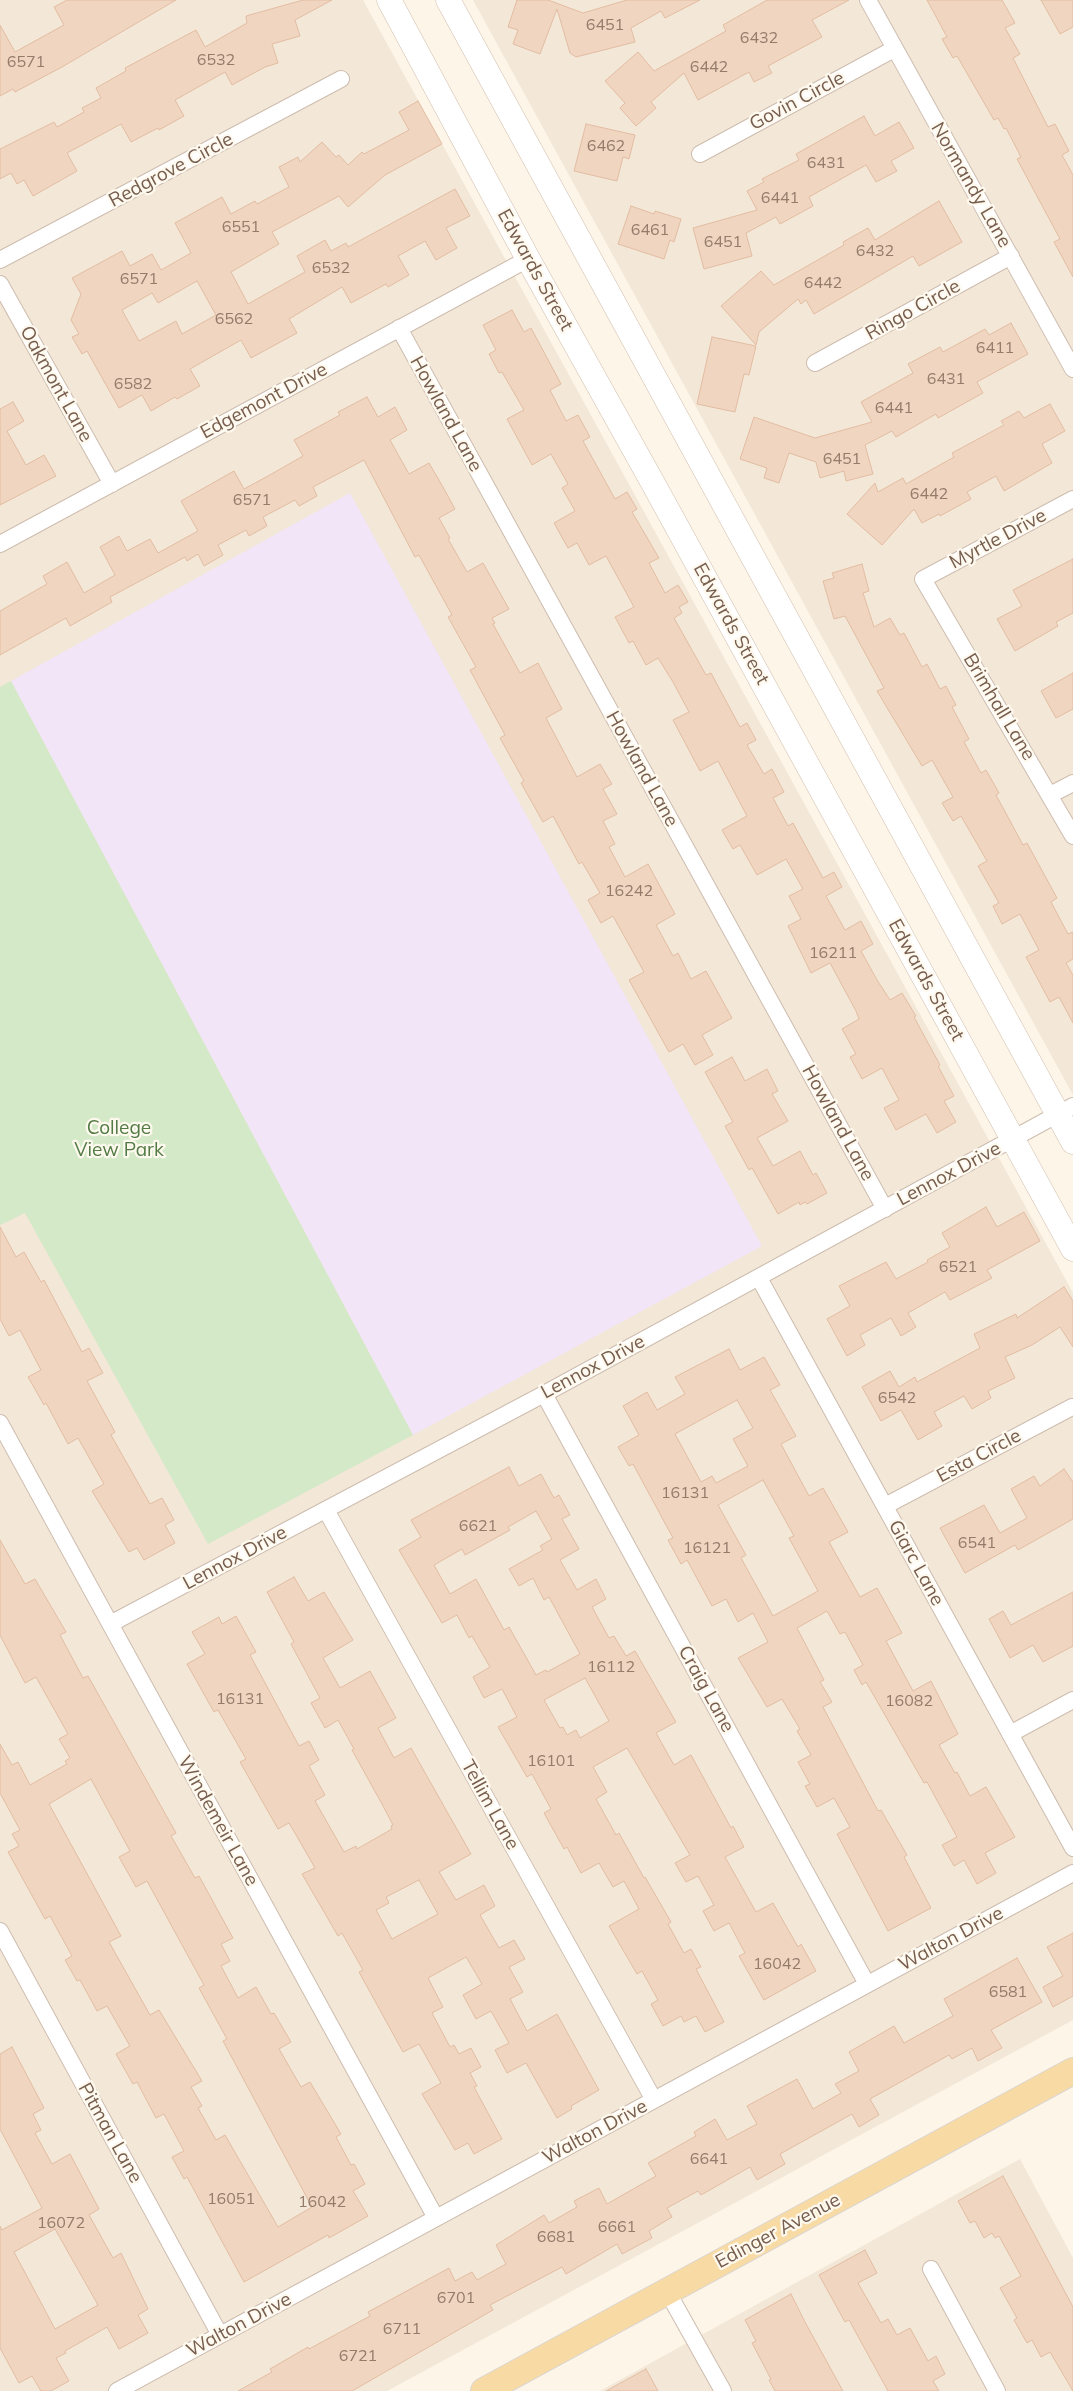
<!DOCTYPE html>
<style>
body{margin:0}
canvas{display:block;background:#fcf5e8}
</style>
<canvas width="1073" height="2391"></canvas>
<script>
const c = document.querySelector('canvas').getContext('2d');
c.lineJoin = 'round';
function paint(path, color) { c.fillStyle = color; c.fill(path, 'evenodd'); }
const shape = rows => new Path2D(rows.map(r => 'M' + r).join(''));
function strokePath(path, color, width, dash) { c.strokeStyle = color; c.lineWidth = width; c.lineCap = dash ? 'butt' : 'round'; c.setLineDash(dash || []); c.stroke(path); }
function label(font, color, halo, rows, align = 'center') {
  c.font = font + ' Mulish,sans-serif'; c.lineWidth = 4.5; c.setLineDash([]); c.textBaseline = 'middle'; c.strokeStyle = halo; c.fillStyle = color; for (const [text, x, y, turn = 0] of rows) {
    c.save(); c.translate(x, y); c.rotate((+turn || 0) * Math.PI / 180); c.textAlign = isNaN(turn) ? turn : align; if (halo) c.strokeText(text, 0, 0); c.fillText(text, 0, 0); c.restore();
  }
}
paint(shape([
 [0,0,363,0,1073,1293,1073,2020,387,2391,0,2391],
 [473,0,1073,0,1073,1095],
 [1020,2159,1073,2258,1073,2391,600,2391]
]), '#f3e7d7');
paint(shape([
 [350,493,762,1246,413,1435,11,681]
]), '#f2e5f8');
paint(shape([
 [11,681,413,1435,208,1544,25,1213,0,1225,0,687]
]), '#d4e9c7');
const building = shape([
 [67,0,176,0,62,67,15,92,13,89,0,96,0,25,15,52,64,25,54,7,67,0],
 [303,0,332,0,295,20,300,36,272,44,278,63,265,67,232,85,225,72,175,100,184,116,159,130,158,128,131,142,121,124,84,144,67,153,77,171,33,196,24,180,17,184,11,173,0,179,0,149,54,122,57,127,84,112,82,108,101,98,96,88,126,71,125,68,196,30,205,47,247,23,246,16,303,0],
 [517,0,548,0,583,13,627,0,700,0,665,18,661,11,631,28,635,42,576,57,570,53,557,9,540,54,513,44,518,30,508,27,517,0],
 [767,0,849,0,812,20,822,37,768,66,772,73,754,82,749,72,698,100,684,73,651,102,656,108,636,126,620,108,625,103,605,81,638,52,654,71,726,31,723,25,767,0],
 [927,0,1002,0,1015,23,1005,28,1020,54,1013,58,1048,127,1055,124,1069,151,1062,155,1073,175,1073,277,1054,242,1060,239,1017,159,1021,157,1006,128,1004,129,998,118,994,120,957,56,953,58,942,39,947,37,927,0],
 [1041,0,1073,0,1073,27,1060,34,1041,0],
 [418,101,442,144,385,175,348,207,339,196,272,232,279,244,231,272,248,304,305,272,297,256,325,240,331,251,346,243,348,247,455,189,470,216,446,228,457,248,436,260,425,241,398,256,409,275,388,287,386,284,351,303,342,287,289,319,297,333,251,358,241,340,190,369,200,386,177,399,175,397,151,411,142,395,119,408,87,351,82,354,72,337,79,334,71,320,81,294,72,278,122,251,130,266,152,254,161,270,191,253,175,223,222,197,231,214,255,201,257,204,289,187,279,167,298,157,300,162,322,142,336,157,339,155,348,165,362,152,364,154,409,130,399,112,418,101],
 [197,281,216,315,182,334,176,321,139,341,122,310,152,293,158,303,197,281],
 [864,116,875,136,899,122,914,148,891,161,897,171,876,182,866,165,809,197,813,206,780,224,776,217,746,233,752,256,704,269,693,228,757,210,747,191,764,182,762,179,799,160,796,154,864,116],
 [586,124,635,135,629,159,623,157,617,181,574,171,586,124],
 [939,201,962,242,919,266,913,256,814,314,806,300,801,304,798,299,759,332,756,345,721,306,761,271,774,285,844,245,843,242,868,228,875,240,939,201],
 [631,206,654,214,655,211,681,219,674,242,670,240,664,259,618,244,631,206],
 [512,310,524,332,531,328,561,384,550,390,566,421,578,415,590,437,583,441,615,499,627,492,637,509,632,512,659,558,649,563,665,593,678,585,688,602,679,607,682,613,674,618,706,675,711,673,740,727,747,723,756,740,747,745,764,774,772,769,784,792,773,798,788,826,793,823,823,878,834,872,842,887,826,896,845,930,861,921,873,944,861,951,877,980,890,1000,902,993,916,1016,914,1017,940,1065,938,1066,954,1096,944,1101,956,1122,937,1133,926,1114,896,1130,884,1108,899,1100,882,1068,862,1079,850,1057,856,1054,842,1029,859,1019,856,1011,830,963,811,973,788,926,801,919,789,896,803,889,786,859,757,875,740,845,733,849,722,830,747,816,718,761,700,771,673,720,689,712,673,682,658,658,646,665,633,641,629,643,615,617,634,607,606,556,589,565,577,543,568,548,554,523,575,511,562,488,568,484,551,454,532,465,507,419,524,410,502,372,499,373,489,354,496,350,483,325,512,310],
 [1011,323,1028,354,977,382,983,393,938,418,936,414,896,437,892,431,865,445,873,474,846,481,844,471,820,478,816,462,789,453,779,483,764,478,767,468,740,459,754,417,815,438,872,422,861,402,913,373,908,364,940,347,943,352,985,329,989,335,1011,323],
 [712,337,756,346,749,375,744,374,735,412,697,404,712,337],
 [367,397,378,417,395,407,407,430,390,440,409,474,429,463,443,487,455,509,439,518,450,538,448,539,467,572,483,563,509,609,492,618,495,623,493,624,520,673,538,663,562,709,546,718,577,777,600,764,612,784,603,789,617,814,603,821,615,844,609,847,625,877,648,864,675,914,656,925,673,956,678,953,691,979,706,971,732,1018,702,1035,713,1055,695,1065,683,1044,669,1052,629,980,644,972,613,916,601,923,588,900,600,893,582,862,579,864,553,816,543,822,521,783,524,781,500,738,505,735,470,670,476,667,448,617,452,615,419,555,415,557,364,460,313,487,317,496,299,506,295,500,263,517,267,526,249,536,246,530,218,545,223,555,204,566,198,554,187,561,185,557,110,597,112,602,70,626,66,618,0,655,0,611,47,584,43,576,67,562,84,593,115,575,100,547,119,536,127,551,150,539,158,553,198,531,181,501,234,471,244,489,268,476,303,456,294,440,340,415,338,412,367,397],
 [13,402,24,421,7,431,26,465,44,455,56,476,0,505,0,409,13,402],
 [1050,404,1065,431,1042,444,1052,463,1004,491,996,476,967,492,971,499,940,516,939,514,922,523,914,509,882,545,847,514,875,483,878,492,903,478,906,484,954,457,952,453,1004,425,1001,421,1019,411,1024,418,1050,404],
 [1073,559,1073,613,1056,622,1058,626,1015,651,997,619,1022,606,1013,590,1073,559],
 [862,564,869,591,863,593,874,627,890,618,900,635,904,633,922,667,927,664,940,689,946,686,956,705,952,707,969,739,964,742,981,773,986,770,999,793,996,795,1023,845,1027,843,1057,898,1051,902,1068,934,1073,932,1073,959,1066,963,1073,975,1073,1023,1059,997,1050,1002,1026,957,1039,950,1020,914,1002,924,993,906,999,903,978,866,987,861,961,816,953,821,942,803,953,797,932,760,922,766,877,691,884,688,845,616,834,619,823,581,834,578,832,573,862,564],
 [1073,673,1073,709,1056,718,1041,691,1073,673],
 [732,1057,745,1081,767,1069,778,1091,772,1094,788,1121,757,1138,773,1166,800,1151,813,1175,816,1173,827,1193,807,1204,805,1202,800,1205,799,1202,778,1214,752,1168,749,1170,725,1126,733,1122,705,1072,732,1057],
 [986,1207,997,1227,1024,1212,1040,1241,987,1270,992,1278,950,1300,945,1292,908,1313,916,1327,901,1336,891,1318,860,1335,865,1345,847,1356,827,1319,850,1306,839,1286,886,1262,896,1279,928,1262,927,1260,950,1247,942,1233,986,1207],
 [0,1227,16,1257,24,1252,41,1282,44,1280,82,1352,89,1348,103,1373,87,1381,115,1432,111,1435,150,1504,162,1498,174,1520,165,1525,175,1543,144,1560,137,1548,129,1552,92,1491,104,1484,78,1438,68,1444,46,1403,44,1405,28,1377,41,1370,20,1330,9,1336,0,1319,0,1227],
 [1064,1287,1073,1301,1073,1347,1060,1327,1032,1345,1005,1357,1015,1378,988,1391,991,1398,972,1409,964,1396,934,1412,942,1426,918,1440,901,1410,881,1421,862,1387,890,1371,899,1387,915,1377,917,1382,980,1348,974,1334,1016,1314,1017,1318,1064,1287],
 [729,1349,740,1370,764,1357,780,1385,770,1390,796,1436,781,1444,809,1496,823,1488,848,1532,829,1542,860,1597,877,1588,902,1633,886,1641,913,1691,931,1681,958,1734,939,1745,955,1773,957,1772,970,1796,986,1787,1015,1837,985,1853,996,1873,977,1884,964,1860,954,1866,942,1845,957,1837,927,1782,924,1783,866,1682,862,1685,854,1670,863,1665,845,1632,840,1634,827,1611,797,1628,824,1680,820,1682,832,1702,823,1707,878,1811,881,1810,907,1855,904,1857,931,1908,888,1931,837,1834,850,1827,834,1798,817,1807,805,1786,810,1784,798,1762,811,1755,797,1731,800,1729,782,1699,767,1707,738,1658,768,1642,753,1613,738,1622,726,1599,712,1606,687,1560,681,1564,668,1540,673,1538,633,1464,629,1466,618,1447,639,1435,623,1406,647,1392,657,1410,685,1394,675,1377,729,1349],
 [737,1400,753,1428,733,1439,748,1466,716,1483,712,1476,701,1482,675,1434,737,1400],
 [763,1480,794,1536,789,1538,818,1591,773,1616,741,1558,746,1555,718,1505,763,1480],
 [509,1467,519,1486,541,1474,554,1498,559,1495,570,1515,562,1519,579,1549,560,1560,577,1590,596,1579,606,1599,592,1607,609,1638,614,1636,626,1656,635,1651,676,1722,656,1733,674,1765,691,1755,731,1828,733,1826,744,1847,725,1857,743,1889,756,1912,773,1903,798,1947,801,1944,816,1971,764,2000,739,1956,745,1953,729,1923,714,1931,703,1911,714,1905,698,1876,686,1882,675,1863,690,1855,627,1748,593,1767,607,1792,596,1799,616,1835,619,1833,644,1878,645,1877,671,1922,668,1924,684,1953,691,1949,701,1967,696,1969,724,2022,705,2032,696,2016,684,2022,681,2016,663,2026,651,2004,658,2000,642,1971,637,1974,609,1926,639,1909,624,1881,613,1887,599,1863,581,1873,567,1847,564,1849,544,1813,551,1809,532,1774,527,1777,498,1727,517,1717,502,1689,484,1698,473,1677,490,1667,472,1636,469,1638,457,1615,442,1623,399,1550,421,1537,411,1520,509,1467],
 [536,1511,552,1539,540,1546,543,1550,509,1569,519,1586,533,1578,544,1600,549,1597,580,1654,547,1672,546,1670,536,1675,509,1627,504,1630,476,1579,450,1594,434,1565,462,1549,465,1555,510,1530,508,1527,536,1511],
 [585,1678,609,1721,580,1738,576,1730,567,1735,563,1727,560,1728,544,1700,585,1678],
 [1064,1469,1073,1482,1073,1519,1018,1550,1015,1545,965,1573,940,1528,984,1505,1000,1533,1027,1518,1011,1489,1034,1476,1040,1486,1064,1469],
 [0,1540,25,1584,35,1579,66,1632,60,1635,83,1678,88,1676,176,1833,171,1836,195,1878,199,1876,233,1938,221,1944,230,1961,221,1966,238,1998,256,1987,271,2014,274,2013,291,2042,279,2049,301,2087,310,2082,341,2134,336,2137,351,2165,354,2164,365,2184,353,2191,368,2216,329,2238,328,2235,244,2282,187,2177,184,2179,172,2157,184,2151,164,2114,156,2118,137,2082,133,2084,116,2054,130,2046,107,2006,97,2011,80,1980,77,1981,65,1960,72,1956,50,1916,45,1919,8,1852,19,1846,12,1834,20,1830,0,1793,0,1744,12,1765,18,1762,30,1785,67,1764,65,1761,70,1758,59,1739,68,1734,36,1677,25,1683,0,1635,0,1540],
 [91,1779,130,1851,119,1857,136,1887,147,1881,204,1985,199,1988,227,2039,223,2041,312,2207,278,2227,225,2135,216,2140,198,2108,202,2106,191,2087,202,2081,159,2010,150,2015,109,1942,121,1936,49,1804,91,1779],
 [294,1577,308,1601,324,1592,353,1640,323,1658,340,1688,370,1671,396,1718,378,1728,394,1758,411,1748,471,1854,439,1872,456,1900,484,1885,495,1906,480,1915,499,1948,514,1940,525,1959,509,1967,523,1992,510,1999,527,2031,557,2014,599,2090,571,2106,572,2109,557,2118,526,2063,507,2073,495,2050,509,2043,491,2011,476,2019,463,1995,482,1984,466,1957,428,1978,443,2007,432,2013,450,2047,454,2045,459,2054,471,2048,481,2067,470,2073,477,2086,474,2087,502,2139,474,2154,468,2143,455,2150,434,2114,422,2094,441,2083,419,2044,403,2052,359,1972,363,1970,342,1933,338,1936,302,1874,315,1868,299,1840,289,1823,278,1829,240,1762,246,1759,218,1710,214,1712,187,1664,205,1654,192,1632,219,1617,222,1624,236,1616,256,1652,250,1655,299,1746,309,1741,319,1760,309,1766,325,1795,315,1801,344,1852,356,1846,357,1849,392,1829,391,1826,393,1825,382,1804,352,1750,354,1749,338,1720,325,1728,311,1703,320,1698,291,1644,294,1642,267,1592,294,1577],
 [419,1880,438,1914,392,1939,376,1910,389,1903,386,1897,419,1880],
 [1073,1592,1073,1646,1043,1662,1033,1645,1010,1658,989,1619,1003,1611,1011,1625,1073,1592],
 [1073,1933,1073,1996,1053,2007,1043,1987,1063,1976,1047,1947,1073,1933],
 [1017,1958,1042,2002,991,2030,1002,2048,978,2061,972,2048,952,2059,949,2055,870,2099,879,2115,859,2127,852,2114,780,2154,785,2164,757,2180,750,2167,701,2195,698,2191,667,2208,672,2217,649,2231,652,2238,622,2254,617,2244,566,2274,562,2267,490,2305,493,2310,352,2391,238,2391,272,2372,270,2369,308,2347,309,2349,370,2316,368,2312,449,2268,455,2281,472,2272,477,2280,506,2264,496,2245,544,2215,549,2223,577,2207,574,2201,599,2188,607,2204,656,2176,648,2163,696,2136,694,2132,715,2119,727,2140,757,2124,747,2106,797,2079,813,2109,841,2093,835,2084,859,2071,849,2052,894,2026,904,2043,953,2016,944,1999,1017,1958],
 [12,2047,44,2108,33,2114,41,2130,35,2133,52,2164,70,2154,99,2209,89,2215,113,2258,121,2253,148,2309,138,2315,148,2333,119,2349,107,2327,65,2351,66,2353,56,2358,69,2381,51,2391,41,2391,32,2376,19,2383,0,2348,0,2226,2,2230,42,2208,0,2129,0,2054,12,2047],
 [55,2229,98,2305,55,2329,14,2252,55,2229],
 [1003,2176,1073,2307,1073,2391,1050,2352,1041,2357,1032,2340,1027,2343,1014,2320,1017,2318,1000,2288,1021,2276,999,2236,995,2238,992,2233,984,2238,975,2221,970,2223,958,2201,1003,2176],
 [865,2250,877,2273,858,2283,881,2323,888,2319,897,2335,910,2328,928,2361,936,2356,945,2374,933,2381,939,2391,888,2391,849,2320,845,2322,819,2275,865,2250],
 [791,2294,806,2324,843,2391,775,2391,769,2380,771,2379,752,2343,756,2341,745,2320,791,2294],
 [646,2369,658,2391,606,2391,646,2369]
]);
paint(building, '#f0d5c1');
strokePath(building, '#e3bda2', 1);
const street = shape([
 [868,0,1073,369],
 [700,154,894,49],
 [0,260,341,79],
 [0,284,112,484],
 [399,328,885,1209],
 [815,363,1011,256],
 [1073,499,923,579,1073,836],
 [0,544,528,259],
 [1050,795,1073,783],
 [759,1278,1073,1848],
 [544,1394,867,1984],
 [0,1423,436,2218],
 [885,1506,1072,1407],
 [326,1510,654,2100],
 [110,1624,544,1394,1073,1106],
 [1010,1734,1073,1700],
 [0,1931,220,2335],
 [931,2269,997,2391],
 [667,2291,723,2391],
 [117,2391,1073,1873]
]);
const secondary = shape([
 [389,0,528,259,654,485,1073,1249],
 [448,0,1073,1142]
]);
const primary = shape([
 [484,2391,1073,2071]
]);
strokePath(street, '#cebdaf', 18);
strokePath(secondary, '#d0beac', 25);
strokePath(primary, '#dbd5d1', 28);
strokePath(street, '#fff', 16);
strokePath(secondary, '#fff', 24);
strokePath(primary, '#f8dba4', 26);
label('16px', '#947b6a', null, [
 ["6451",605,25],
 ["6432",759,38],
 ["6532",216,60],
 ["6571",26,62],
 ["6442",709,67],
 ["6462",606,146],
 ["6431",826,163],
 ["6441",780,198],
 ["6551",241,227],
 ["6461",650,230],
 ["6451",723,242],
 ["6432",875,251],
 ["6532",331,268],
 ["6571",139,279],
 ["6442",823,283],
 ["6562",234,319],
 ["6411",995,348],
 ["6431",946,379],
 ["6582",133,384],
 ["6441",894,408],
 ["6451",842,459],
 ["6442",929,494],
 ["6571",252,500],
 ["16242",629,891],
 ["16211",833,953],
 ["6521",958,1267],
 ["6542",897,1398],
 ["16131",685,1493],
 ["6621",478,1526],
 ["6541",977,1543],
 ["16121",707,1548],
 ["16112",611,1667],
 ["16131",240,1699],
 ["16082",909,1701],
 ["16101",551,1761],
 ["16042",777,1964],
 ["6581",1008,1992],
 ["6641",709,2159],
 ["16051",231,2199],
 ["16042",322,2202],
 ["16072",61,2223],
 ["6661",617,2227],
 ["6681",556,2237],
 ["6701",456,2298],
 ["6711",402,2329],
 ["6721",358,2356]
]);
label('19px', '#765d4d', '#fef9ef', [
 ["Govin Circle",797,101,-28],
 ["Redgrove Circle",171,170,-28],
 ["Normandy Lane",971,185,60],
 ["Edwards Street",535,270,61],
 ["Ringo Circle",913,310,-29],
 ["Oakmont Lane",56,384,61],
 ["Edgemont Drive",264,401,-28],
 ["Howland Lane",446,414,61],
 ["Myrtle Drive",998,539,-28],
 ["Edwards Street",731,624,61],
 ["Brimhall Lane",999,707,59],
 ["Howland Lane",642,769,61],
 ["Edwards Street",926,980,61],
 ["Howland Lane",838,1123,61],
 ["Lennox Drive",949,1174,-28],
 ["Lennox Drive",593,1367,-28],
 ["Esta Circle",979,1456,-28],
 ["Lennox Drive",235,1558,-28],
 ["Giarc Lane",916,1563,61],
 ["Craig Lane",706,1689,61],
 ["Tellim Lane",490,1805,61],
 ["Windemeir Lane",218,1821,61],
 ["Walton Drive",951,1939,-28],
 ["Walton Drive",595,2132,-28],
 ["Pitman Lane",110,2133,61],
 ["Edinger Avenue",778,2231,-28],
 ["Walton Drive",239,2325,-28]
]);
label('19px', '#537b45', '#fef9ef', [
 ["College",119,1128],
 ["View Park",119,1150]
]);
</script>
